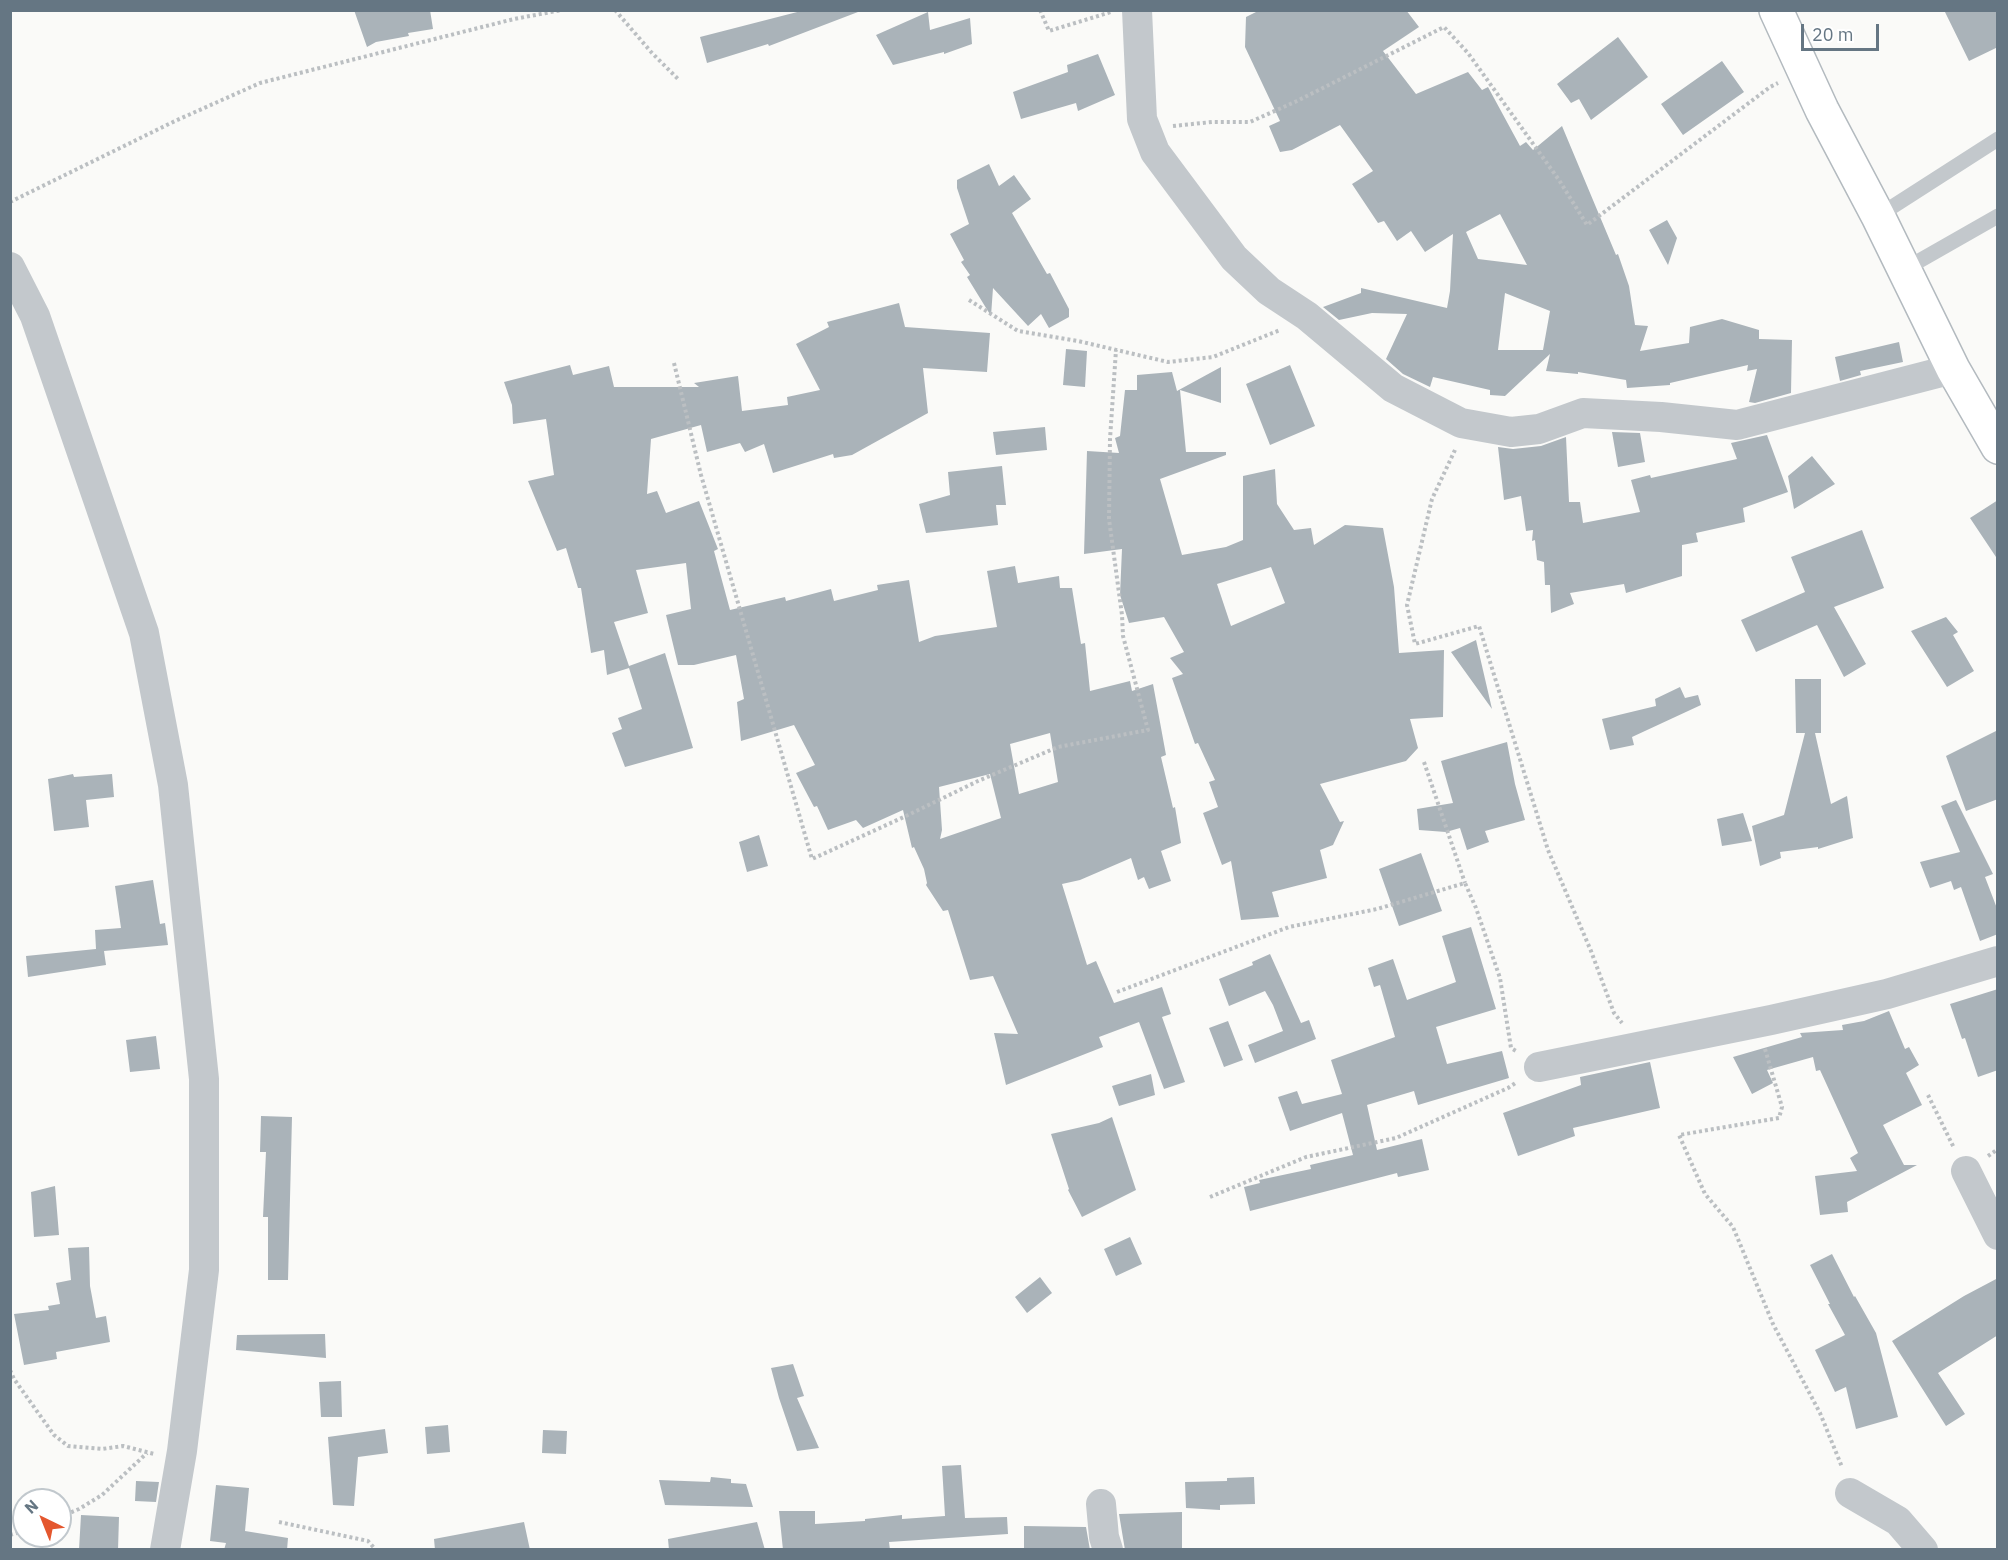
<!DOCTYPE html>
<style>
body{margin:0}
#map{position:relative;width:2008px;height:1560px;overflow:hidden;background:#fafaf8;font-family:"IBM Plex Sans",sans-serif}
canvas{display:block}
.frame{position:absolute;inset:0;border:12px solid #657683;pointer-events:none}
.north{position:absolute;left:12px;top:1488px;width:60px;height:60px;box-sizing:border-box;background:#fff;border:2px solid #c1c8cd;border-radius:50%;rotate:317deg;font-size:16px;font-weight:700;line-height:24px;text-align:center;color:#657683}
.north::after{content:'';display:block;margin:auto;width:21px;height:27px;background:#e4572e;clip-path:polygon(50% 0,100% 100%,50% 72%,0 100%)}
.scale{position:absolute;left:1801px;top:24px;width:78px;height:27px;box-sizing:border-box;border:3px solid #657683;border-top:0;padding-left:8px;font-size:18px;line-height:21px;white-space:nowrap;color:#657683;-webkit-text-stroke:4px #fff;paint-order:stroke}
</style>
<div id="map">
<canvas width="2008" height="1560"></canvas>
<div class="frame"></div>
<div class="north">N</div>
<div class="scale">20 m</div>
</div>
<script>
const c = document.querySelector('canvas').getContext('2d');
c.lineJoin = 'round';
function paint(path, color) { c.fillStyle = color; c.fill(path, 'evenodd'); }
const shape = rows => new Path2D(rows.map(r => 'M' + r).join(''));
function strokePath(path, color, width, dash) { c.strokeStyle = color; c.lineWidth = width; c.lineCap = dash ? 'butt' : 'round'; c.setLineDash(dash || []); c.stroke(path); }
paint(shape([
 [354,10,430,10,433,29,408,33,409,36,376,42,367,47],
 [805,10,858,10,858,12,769,46,768,44,707,63,700,37],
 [1260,10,1406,10,1419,27,1383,51,1416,94,1468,72,1482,90,1488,87,1520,146,1526,142,1533,150,1562,126,1616,255,1618,254,1629,286,1635,325,1648,326,1640,351,1689,343,1690,327,1722,319,1759,330,1759,339,1792,340,1791,393,1755,403,1749,402,1757,369,1747,371,1748,365,1670,383,1670,385,1627,388,1626,380,1578,372,1578,374,1546,371,1550,354,1505,396,1490,395,1490,390,1433,377,1430,387,1403,374,1386,359,1407,314,1372,313,1339,320,1323,307,1361,293,1361,288,1447,308,1450,291,1453,234,1425,252,1411,231,1397,241,1384,221,1378,223,1352,184,1373,171,1340,125,1292,150,1280,152,1269,126,1280,121,1245,47,1246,17],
 [1500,214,1527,265,1478,259,1466,232],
 [1505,293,1550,311,1543,350,1498,350],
 [1944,10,1998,10,1998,47,1969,61],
 [928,12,930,30,970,18,972,44,944,54,944,52,893,65,876,35],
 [1618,37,1648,77,1591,120,1579,99,1571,103,1557,84],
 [1098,54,1115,95,1078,111,1076,103,1021,119,1013,92,1068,72,1067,65],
 [1722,61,1744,92,1683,135,1661,104],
 [989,164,999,186,1014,175,1031,199,1012,213,1047,274,1050,273,1069,309,1069,317,1049,328,1041,314,1028,326,993,288,991,316,967,277,970,275,961,262,964,260,950,234,969,224,957,188,957,180],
 [1667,220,1677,238,1668,265,1649,230],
 [899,303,905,327,990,333,987,372,923,368,928,413,852,455,834,458,833,454,773,473,764,444,745,452,740,443,707,452,701,425,651,439,647,494,657,491,666,513,699,501,718,549,714,551,730,610,785,597,786,601,831,589,834,601,878,590,877,585,909,580,919,642,935,636,997,627,987,571,1015,566,1018,583,1059,576,1060,588,1072,588,1081,644,1085,643,1090,691,1130,681,1132,691,1153,684,1166,755,1161,757,1173,808,1175,807,1181,843,1161,851,1171,881,1149,889,1144,877,1138,880,1131,858,1080,880,1062,884,1087,965,1096,961,1114,1003,1162,987,1171,1014,1162,1017,1185,1082,1164,1089,1139,1022,1099,1037,1103,1047,1006,1085,994,1033,1018,1034,993,976,970,980,948,910,943,911,926,885,927,883,924,869,914,847,912,848,903,810,863,828,856,820,828,830,817,806,814,807,796,773,815,765,794,725,741,741,737,702,744,699,736,655,694,665,678,665,666,615,691,609,686,563,636,570,648,613,614,622,629,666,665,653,693,748,625,767,612,733,622,729,618,718,642,709,629,668,607,675,604,650,591,653,581,588,578,588,566,548,557,551,528,481,554,475,546,419,513,424,512,405,504,382,570,365,573,375,609,366,614,387,699,387,694,383,738,376,742,411,788,405,787,397,820,390,796,344,829,327,827,322],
 [1050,733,1058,782,1019,794,1010,744],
 [990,774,1001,818,940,839,942,830,939,787],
 [1899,342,1903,362,1860,371,1861,375,1840,381,1835,357],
 [1066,349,1087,351,1085,387,1063,385],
 [1290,365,1315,426,1270,445,1246,384],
 [1221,367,1221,403,1180,390,1186,452,1226,452,1226,455,1160,479,1182,555,1226,547,1243,540,1243,476,1275,469,1277,504,1294,530,1311,528,1314,545,1345,525,1383,528,1394,587,1399,653,1444,650,1443,717,1410,719,1418,748,1406,761,1320,784,1340,822,1344,821,1333,845,1320,850,1327,878,1272,892,1279,917,1241,920,1231,861,1222,865,1203,813,1218,807,1209,782,1215,780,1198,743,1195,744,1172,678,1183,674,1170,658,1184,652,1164,617,1129,623,1120,595,1122,549,1084,554,1087,451,1119,453,1115,438,1120,436,1125,390,1137,390,1137,375,1172,372,1177,391],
 [1271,567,1285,603,1231,626,1217,584],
 [1045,427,1047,450,996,455,993,432],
 [1612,432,1640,433,1645,462,1618,467],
 [1767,435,1788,492,1743,508,1745,522,1696,533,1698,542,1682,545,1682,576,1626,593,1624,584,1570,593,1574,604,1551,613,1550,585,1545,585,1544,562,1537,560,1535,540,1532,541,1533,530,1526,531,1521,496,1504,500,1498,447,1513,449,1541,446,1566,437,1569,502,1580,502,1583,523,1640,512,1631,480,1650,475,1651,478,1737,459,1731,443],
 [1812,456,1835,484,1794,509,1788,476],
 [1002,466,1006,505,996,505,998,525,926,533,919,504,950,495,948,472],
 [1998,500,1998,560,1970,518],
 [1862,530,1884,588,1834,607,1866,664,1844,677,1817,625,1756,652,1741,620,1805,592,1791,557],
 [1946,617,1958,632,1953,635,1974,671,1947,687,1911,631],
 [1476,640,1492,709,1451,652],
 [1795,679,1821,679,1821,733,1815,733,1831,804,1847,796,1853,838,1818,849,1818,847,1780,852,1781,858,1760,866,1752,826,1784,815,1805,733,1796,733],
 [1680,687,1685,698,1698,695,1701,705,1632,737,1634,745,1610,750,1602,719,1656,706,1655,699],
 [1998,730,1998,799,1966,811,1946,756],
 [1507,742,1515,784,1525,820,1485,831,1489,842,1467,850,1460,828,1446,832,1419,830,1417,809,1453,803,1441,761],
 [73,774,74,777,112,774,114,797,86,800,89,827,54,831,48,779],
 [1956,800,1993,874,1985,877,1998,911,1998,934,1980,941,1961,887,1954,890,1951,881,1930,888,1920,862,1960,852,1941,806],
 [1743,813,1752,841,1722,846,1717,819],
 [759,835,768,866,747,872,739,842],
 [1421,853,1442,911,1399,926,1379,869],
 [153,880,160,924,165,923,168,945,104,951,106,965,28,977,26,956,96,949,95,930,121,928,115,886],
 [1471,927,1496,1009,1436,1027,1447,1064,1502,1051,1509,1078,1418,1105,1414,1091,1367,1105,1377,1150,1422,1139,1429,1170,1398,1177,1397,1173,1250,1211,1244,1187,1260,1183,1259,1180,1311,1169,1310,1165,1353,1155,1342,1113,1290,1131,1278,1097,1297,1091,1302,1104,1342,1094,1331,1060,1395,1037,1380,985,1374,987,1368,968,1393,959,1407,1000,1456,982,1442,936],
 [1270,954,1301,1023,1309,1020,1316,1039,1255,1063,1248,1045,1283,1031,1273,1005,1265,991,1229,1006,1219,979,1253,965,1252,962],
 [1998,989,1998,1070,1978,1077,1965,1038,1962,1039,1950,1004],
 [1889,1011,1905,1049,1909,1047,1919,1065,1906,1073,1922,1105,1883,1125,1904,1165,1917,1165,1847,1202,1848,1212,1820,1215,1815,1176,1857,1171,1850,1158,1858,1153,1820,1070,1816,1071,1813,1057,1767,1070,1773,1083,1752,1094,1733,1057,1802,1037,1800,1033,1843,1030,1842,1025,1864,1021],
 [1228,1021,1243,1060,1224,1067,1209,1028],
 [156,1036,160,1069,130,1072,126,1040],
 [1650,1062,1660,1108,1573,1128,1575,1136,1518,1156,1503,1113,1581,1085,1580,1077],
 [1151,1074,1155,1095,1119,1106,1112,1086],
 [261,1116,292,1117,288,1280,268,1280,268,1217,263,1217,266,1152,260,1152],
 [1112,1117,1136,1190,1082,1217,1068,1190,1069,1189,1051,1134,1099,1123],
 [55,1186,59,1235,34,1237,31,1192],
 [1130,1237,1142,1264,1116,1276,1104,1249],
 [89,1247,90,1286,96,1318,106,1316,110,1342,56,1352,57,1359,24,1365,14,1314,49,1310,48,1306,60,1304,56,1283,71,1280,68,1248],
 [1832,1254,1854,1297,1855,1296,1876,1333,1898,1417,1856,1429,1846,1387,1835,1392,1815,1350,1845,1335,1828,1304,1830,1304,1810,1265],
 [1040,1277,1052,1293,1027,1313,1015,1297],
 [1998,1278,1998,1335,1938,1373,1965,1414,1946,1426,1892,1341,1964,1296],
 [325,1334,326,1358,236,1350,237,1335],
 [793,1364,804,1396,797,1398,819,1448,797,1451,779,1398,771,1368],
 [341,1381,342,1417,321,1417,319,1382],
 [448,1425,450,1452,427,1454,425,1427],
 [385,1429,388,1453,358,1457,354,1506,333,1505,328,1437],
 [543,1430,567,1431,566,1454,542,1453],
 [961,1465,965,1518,1007,1517,1008,1534,889,1542,890,1550,783,1550,779,1511,815,1511,815,1524,865,1521,865,1519,902,1515,902,1519,945,1516,942,1466],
 [711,1477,731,1479,731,1483,746,1484,753,1507,665,1505,659,1480,710,1482],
 [1254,1477,1255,1504,1220,1505,1220,1510,1186,1508,1185,1482,1227,1481,1227,1478],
 [136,1481,159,1482,156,1502,135,1501],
 [216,1485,249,1488,245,1531,288,1538,287,1550,224,1550,226,1543,210,1541],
 [1182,1512,1182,1550,1125,1550,1119,1514],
 [81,1515,119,1517,118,1550,79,1550],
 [524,1522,530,1550,435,1550,434,1539],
 [757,1522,765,1550,669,1550,668,1539],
 [1024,1526,1086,1527,1090,1550,1024,1550]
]), '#aab3b9');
const secondary = shape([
 [1776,10,1822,110,1878,216,1953,369,1998,447]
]);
strokePath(secondary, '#b3babf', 36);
strokePath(shape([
 [615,10,652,53,679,80],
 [1040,10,1049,31,1111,12],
 [1173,126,1212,122,1250,122,1297,101,1444,27,1468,53,1559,180,1587,225,1770,87,1778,83],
 [10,202,175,121,260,83,514,19,562,10],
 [969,300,1018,331,1078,341,1168,362,1213,357,1280,330],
 [674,363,701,475,812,859,906,816,978,781,1058,747,1148,730,1123,636,1122,615,1109,519,1110,439,1116,350],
 [1455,450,1432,499,1407,605,1415,644,1479,626,1548,850,1591,951,1614,1013,1622,1023],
 [1424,762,1465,883],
 [1117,992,1289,927,1377,909,1465,883,1476,908,1500,978,1511,1048,1518,1052],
 [1765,1049,1782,1107,1779,1118,1679,1135,1705,1194,1733,1227,1773,1324,1820,1413,1842,1467],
 [1928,1095,1954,1148],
 [1988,1156,1998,1149],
 [1210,1197,1306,1157,1396,1138,1508,1088,1517,1082],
 [10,1370,14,1379,54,1435,68,1446,102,1449,123,1446,154,1454],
 [60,1517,79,1509,102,1495,147,1453],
 [279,1522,368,1541,376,1550],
 [10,1535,24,1531]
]), '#bbbfc2', 4, [3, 3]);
strokePath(shape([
 [1878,216,1998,139],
 [1905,269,1998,216]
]), '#c3c8cc', 15);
strokePath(shape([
 [1137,10,1142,119,1155,152,1234,258,1269,291,1307,316,1393,388,1461,423,1511,432,1539,429,1583,413,1661,417,1737,425,1953,369],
 [10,267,35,316,144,633,173,785,204,1079,204,1270,182,1451,165,1550],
 [1539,1067,1771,1020,1887,994,1998,961],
 [1966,1171,1998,1235],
 [1850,1493,1898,1521,1923,1550],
 [1101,1504,1104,1537,1108,1550]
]), '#c3c8cc', 30);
strokePath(secondary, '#fff', 33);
</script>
